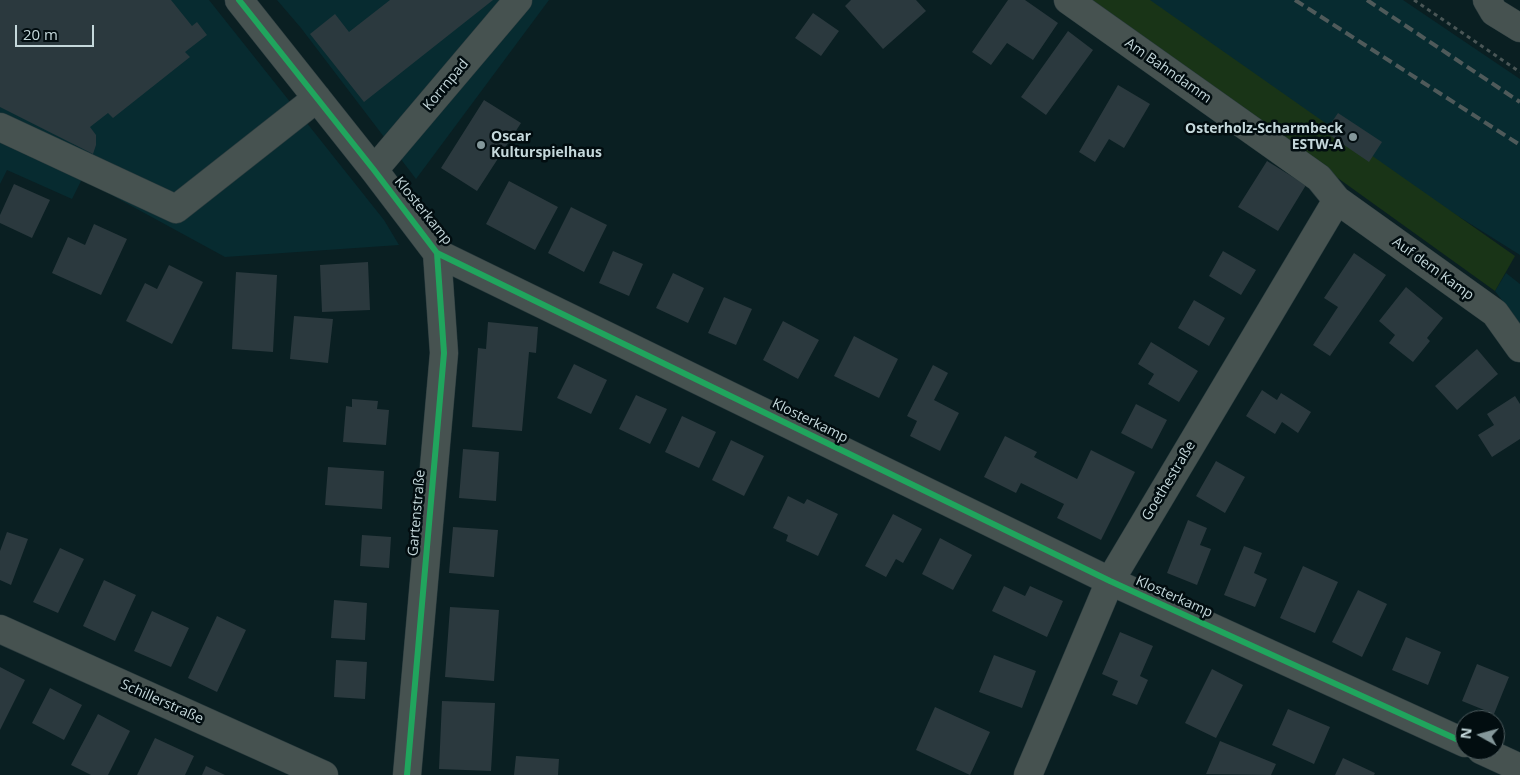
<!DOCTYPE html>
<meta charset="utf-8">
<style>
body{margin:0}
#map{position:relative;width:1520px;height:775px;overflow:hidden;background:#0a1f22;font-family:"Open Sans",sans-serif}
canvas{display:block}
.north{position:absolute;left:1455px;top:710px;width:50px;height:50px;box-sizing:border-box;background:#020d10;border:1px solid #505e61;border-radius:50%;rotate:277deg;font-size:14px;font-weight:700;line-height:20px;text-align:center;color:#c5d8db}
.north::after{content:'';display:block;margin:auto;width:18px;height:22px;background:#84979a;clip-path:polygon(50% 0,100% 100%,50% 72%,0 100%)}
.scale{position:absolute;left:15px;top:25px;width:79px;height:22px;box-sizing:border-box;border:2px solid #c5d8db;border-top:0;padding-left:6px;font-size:15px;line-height:18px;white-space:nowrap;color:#c5d8db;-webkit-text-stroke:4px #020d10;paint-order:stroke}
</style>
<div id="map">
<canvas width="1520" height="775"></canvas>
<div class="north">N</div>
<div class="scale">20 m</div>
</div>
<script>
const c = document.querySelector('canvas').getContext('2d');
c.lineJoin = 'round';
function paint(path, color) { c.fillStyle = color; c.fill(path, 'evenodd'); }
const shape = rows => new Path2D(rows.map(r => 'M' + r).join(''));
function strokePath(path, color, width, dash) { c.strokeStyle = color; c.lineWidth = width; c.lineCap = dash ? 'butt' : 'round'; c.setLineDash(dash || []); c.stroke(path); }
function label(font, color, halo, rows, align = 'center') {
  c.font = font + ' "Open Sans",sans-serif'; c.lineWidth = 5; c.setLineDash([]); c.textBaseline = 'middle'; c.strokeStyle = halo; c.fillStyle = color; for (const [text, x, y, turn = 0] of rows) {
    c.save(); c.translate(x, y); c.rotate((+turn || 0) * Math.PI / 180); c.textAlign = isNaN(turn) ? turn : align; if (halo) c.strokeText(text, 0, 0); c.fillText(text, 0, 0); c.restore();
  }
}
paint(shape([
 [0,0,209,0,384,220,399,245,225,257,82,179,72,199,7,170,0,184],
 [277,0,549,0,416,179,301,28],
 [1128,0,1403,0,1520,79,1520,255,1300,117],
 [1506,273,1520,284,1520,324,1495,291]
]), '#072b30');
paint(shape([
 [1090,0,1150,0,1515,256,1495,291]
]), '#193417');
paint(shape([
 [0,0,171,0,192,26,197,22,207,35,185,52,190,57,113,118,108,113,90,127,96,135,96,145,93,154,0,107],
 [390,0,493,0,364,102,310,34,335,14,349,32],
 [851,0,916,0,926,11,883,49,845,6],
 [1008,0,1025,0,1058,23,1033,60,1007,43,991,65,972,52],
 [813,13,839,31,821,56,795,38],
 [1068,31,1093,50,1046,115,1021,97],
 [1118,85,1150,104,1124,148,1109,139,1095,162,1079,152],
 [484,100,521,123,477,191,441,168],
 [1338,113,1382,142,1369,162,1325,132],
 [1267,161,1306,185,1278,231,1238,207],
 [509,181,558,207,535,250,486,224],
 [14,184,50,200,32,238,0,223,0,215],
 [571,207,607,225,584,272,548,253],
 [94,224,127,239,101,295,52,273,68,237,85,245],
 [613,251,643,264,629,296,599,283],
 [1223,251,1256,270,1241,295,1209,276],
 [1354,253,1386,275,1330,356,1313,345,1338,307,1324,298],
 [368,262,370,310,322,312,320,265],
 [169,265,203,282,172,344,126,321,145,283,157,289],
 [236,272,277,275,273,352,232,349],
 [673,273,704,288,688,323,656,308],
 [1406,287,1443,318,1427,338,1430,341,1413,362,1389,343,1395,335,1379,321],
 [724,297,752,309,736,345,708,333],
 [1194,300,1225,318,1209,346,1178,328],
 [294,316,333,319,328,363,290,359],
 [783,321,819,340,798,379,763,360],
 [488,322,538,327,536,353,529,352,522,431,472,427,478,348,486,349],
 [854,336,898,359,879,398,834,376],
 [1151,342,1198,371,1179,402,1148,384,1154,374,1138,364],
 [1477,349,1498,374,1457,410,1435,386],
 [574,364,607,380,591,414,557,398],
 [933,365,948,373,934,400,959,413,940,451,910,436,917,421,907,416],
 [1262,390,1277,400,1281,393,1311,412,1298,433,1282,422,1275,434,1246,416],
 [636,395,667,409,650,444,619,429],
 [1515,396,1520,404,1520,439,1492,457,1478,435,1494,425,1487,414],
 [352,399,378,401,377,409,389,410,386,445,343,442,346,406,352,407],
 [1136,404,1167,420,1152,449,1121,433],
 [682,416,716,432,699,468,665,452],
 [1005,436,1037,452,1034,457,1077,479,1091,450,1135,472,1101,540,1057,518,1064,504,1021,483,1016,493,984,477],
 [731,440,764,456,744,496,712,480],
 [463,449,499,452,496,501,459,498],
 [1216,461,1245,477,1225,513,1196,496],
 [328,467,384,471,382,509,325,505],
 [788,496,804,504,807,499,838,514,818,556,786,541,788,535,773,528],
 [893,514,922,529,903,563,896,559,886,577,865,566],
 [1188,520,1207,528,1200,545,1211,549,1197,585,1167,573],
 [453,527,498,530,494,577,449,573],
 [7,532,28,539,11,585,0,580,0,551],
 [362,535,391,537,389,568,360,566],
 [940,538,972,555,953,590,922,574],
 [1244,546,1262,553,1254,573,1267,579,1255,607,1224,595],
 [60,548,84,559,58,613,33,602],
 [1303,566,1338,582,1315,633,1280,618],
 [104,580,136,595,115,641,83,626],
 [1004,586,1025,596,1030,586,1063,601,1047,637,992,611],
 [1358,590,1387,604,1362,657,1332,642],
 [334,600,367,603,365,640,331,638],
 [450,607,499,610,494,681,445,677],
 [152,611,189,628,171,667,134,651],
 [217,616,246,630,217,692,188,678],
 [1120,632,1153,646,1140,676,1148,680,1137,705,1112,695,1118,681,1102,674],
 [1406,637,1441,652,1428,685,1392,670],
 [994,655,1036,671,1022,708,979,692],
 [336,660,367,662,365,699,334,697],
 [1477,664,1509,677,1494,714,1462,701],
 [0,667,25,680,0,730],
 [1212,669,1243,685,1216,738,1185,723],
 [50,688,82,705,64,740,32,723],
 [442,701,495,703,491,771,439,769],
 [935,707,990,732,970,775,916,750],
 [1288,709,1330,727,1314,764,1272,745],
 [98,714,130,731,108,775,91,775,71,765],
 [155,738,194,756,185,775,137,775],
 [1220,741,1276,764,1271,775,1206,774],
 [516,756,559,759,558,775,514,775],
 [1343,758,1375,773,1374,775,1335,775],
 [206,766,225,775,202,775]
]), '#2b393e');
const minor = shape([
 [239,0,374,170,437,253,1110,581,1465,743],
 [1068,0,1319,178,1337,200,1495,313,1520,348],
 [1487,0,1494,12,1520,28],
 [0,127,176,209,317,98],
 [374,170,518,0],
 [0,629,324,775],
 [1481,750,1520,768],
 [407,775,444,353,437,253],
 [1028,775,1110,581,1337,200]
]);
strokePath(minor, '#2a3b3e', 29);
strokePath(shape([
 [1414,0,1520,72]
]), '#4a5656', 3, [4, 4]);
strokePath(minor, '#465250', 28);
strokePath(shape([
 [1295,0,1520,145],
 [1367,0,1520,102]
]), '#4f5a5a', 4, [10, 5]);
strokePath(shape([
 [239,0,374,170,437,253,1110,581,1465,743],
 [407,775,444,353,437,253]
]), '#20a55d', 6);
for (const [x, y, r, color] of [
 [1353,137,5,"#84979a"],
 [481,145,5,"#84979a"]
]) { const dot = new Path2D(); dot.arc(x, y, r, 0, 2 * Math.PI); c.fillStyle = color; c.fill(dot); strokePath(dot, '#020d10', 2); }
label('14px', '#c5d8db', '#020d10', [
 ["Am Bahndamm",1168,71,35],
 ["Korrnpad",446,85,-50],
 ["Klosterkamp",423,211,51],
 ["Auf dem Kamp",1433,269,36],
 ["Klosterkamp",810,421,26],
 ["Goethestraße",1169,481,-59],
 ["Gartenstraße",417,513,-85],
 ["Klosterkamp",1174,597,24],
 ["Schillerstraße",162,702,24]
]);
label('bold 14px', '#c5d8db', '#020d10', [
 ["Osterholz-Scharmbeck",1343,129],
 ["ESTW-A",1343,145],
 ["Oscar",491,137,"left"],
 ["Kulturspielhaus",491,153,"left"]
], 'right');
</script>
